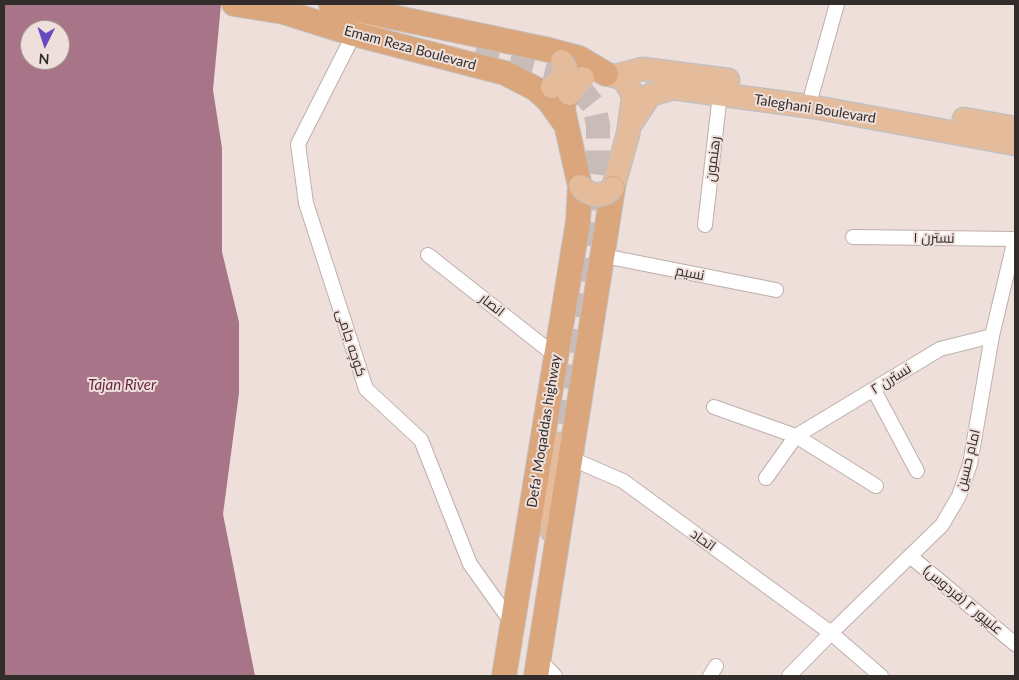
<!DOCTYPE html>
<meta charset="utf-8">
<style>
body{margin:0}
#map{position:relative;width:1019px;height:680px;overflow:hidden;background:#efdfdb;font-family:Lato,sans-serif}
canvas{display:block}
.frame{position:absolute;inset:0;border:5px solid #322c2a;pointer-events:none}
.north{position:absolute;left:20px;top:20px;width:50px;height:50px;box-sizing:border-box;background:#efdfdb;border:1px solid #a39794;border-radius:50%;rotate:184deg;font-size:14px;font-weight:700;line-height:20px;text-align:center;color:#322c2a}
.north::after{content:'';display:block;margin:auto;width:18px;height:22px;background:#6649c1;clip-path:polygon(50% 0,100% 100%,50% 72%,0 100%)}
</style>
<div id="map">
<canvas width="1019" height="680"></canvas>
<div class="frame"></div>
<div class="north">N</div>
</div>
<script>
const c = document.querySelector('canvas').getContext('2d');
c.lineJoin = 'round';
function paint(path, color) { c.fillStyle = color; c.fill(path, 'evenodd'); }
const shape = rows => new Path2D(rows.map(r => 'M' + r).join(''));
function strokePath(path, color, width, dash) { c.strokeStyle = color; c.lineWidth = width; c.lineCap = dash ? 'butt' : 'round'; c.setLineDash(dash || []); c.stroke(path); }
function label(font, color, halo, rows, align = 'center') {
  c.font = font + ' Lato,Cairo,sans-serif'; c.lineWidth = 4; c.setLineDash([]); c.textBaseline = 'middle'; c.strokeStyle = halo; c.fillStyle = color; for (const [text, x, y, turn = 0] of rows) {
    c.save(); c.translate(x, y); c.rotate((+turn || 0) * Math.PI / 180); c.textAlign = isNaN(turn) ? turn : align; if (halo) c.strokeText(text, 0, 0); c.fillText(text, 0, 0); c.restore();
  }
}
paint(shape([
 [4,4,221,4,213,90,222,148,222,252,239,322,239,393,223,514,255,676,4,676],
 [30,30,60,30,60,60,30,60]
]), '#a77488');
strokePath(shape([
 [475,53,566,76,582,91,594,106,598,125,598,173,560,444]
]), '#c9bbb8', 24, [24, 12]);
const minor = shape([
 [354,34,298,144,306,203,366,389,421,440,470,564,512,623],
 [812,93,837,4],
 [705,225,720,94],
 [853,237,1015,239],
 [428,255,556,356],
 [604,256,776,290],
 [874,390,917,471],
 [714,407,796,436,876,486],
 [570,458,623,481,831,633,881,676],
 [766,478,796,436,940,349,992,336],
 [910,556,1015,644],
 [539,659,555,676],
 [710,676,716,666],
 [789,676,831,633,942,525,959,496,970,464,992,336,1015,239]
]);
const primary = shape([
 [335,8,374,28],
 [606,74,623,78,631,91,633,99,628,134,613,188],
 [615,76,642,69,728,80],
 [964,119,1015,128],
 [630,125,650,95,673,88,814,107,1015,144],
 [552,531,552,492,560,444]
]);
const trunk = shape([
 [234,4,284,12,354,34,505,73,536,89,549,101,564,122],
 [331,4,549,50,579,58,606,74],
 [504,676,578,222,580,186,563,110,564,101,569,94],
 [536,676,613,188]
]);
strokePath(minor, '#beafab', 16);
strokePath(primary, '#c2c0bf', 25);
strokePath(trunk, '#c2c0bf', 26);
strokePath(minor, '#fff', 14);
strokePath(primary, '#e4bc9c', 22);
strokePath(trunk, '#dba67b', 24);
const primaryBridge = shape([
 [552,87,560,81,565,69,562,61],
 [569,94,583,78],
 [580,186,586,191,596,195,606,193,613,188]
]);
strokePath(primaryBridge, '#c2c0bf', 25, []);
strokePath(primaryBridge, '#e4bc9c', 22);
label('14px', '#322c2a', '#efdfdb', [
 ["Emam Reza Boulevard",410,48,15],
 ["Taleghani Boulevard",815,109,9],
 ["رهنمون",713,159,-83],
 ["نسترن ۱",934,238,1],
 ["نسیم",690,273,11],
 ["انصار",492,305,38],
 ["کوچه جامی",351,343,72],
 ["نسترن ۲",891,379,-32],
 ["Defa' Moqaddas highway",544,431,-81],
 ["امام حسین",968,460,-76],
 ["اتحاد",703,540,36],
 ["علیپور ۲ (فردوس)",963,600,40]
]);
label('italic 15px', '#682746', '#efdfdb', [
 ["Tajan River",122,385]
]);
</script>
